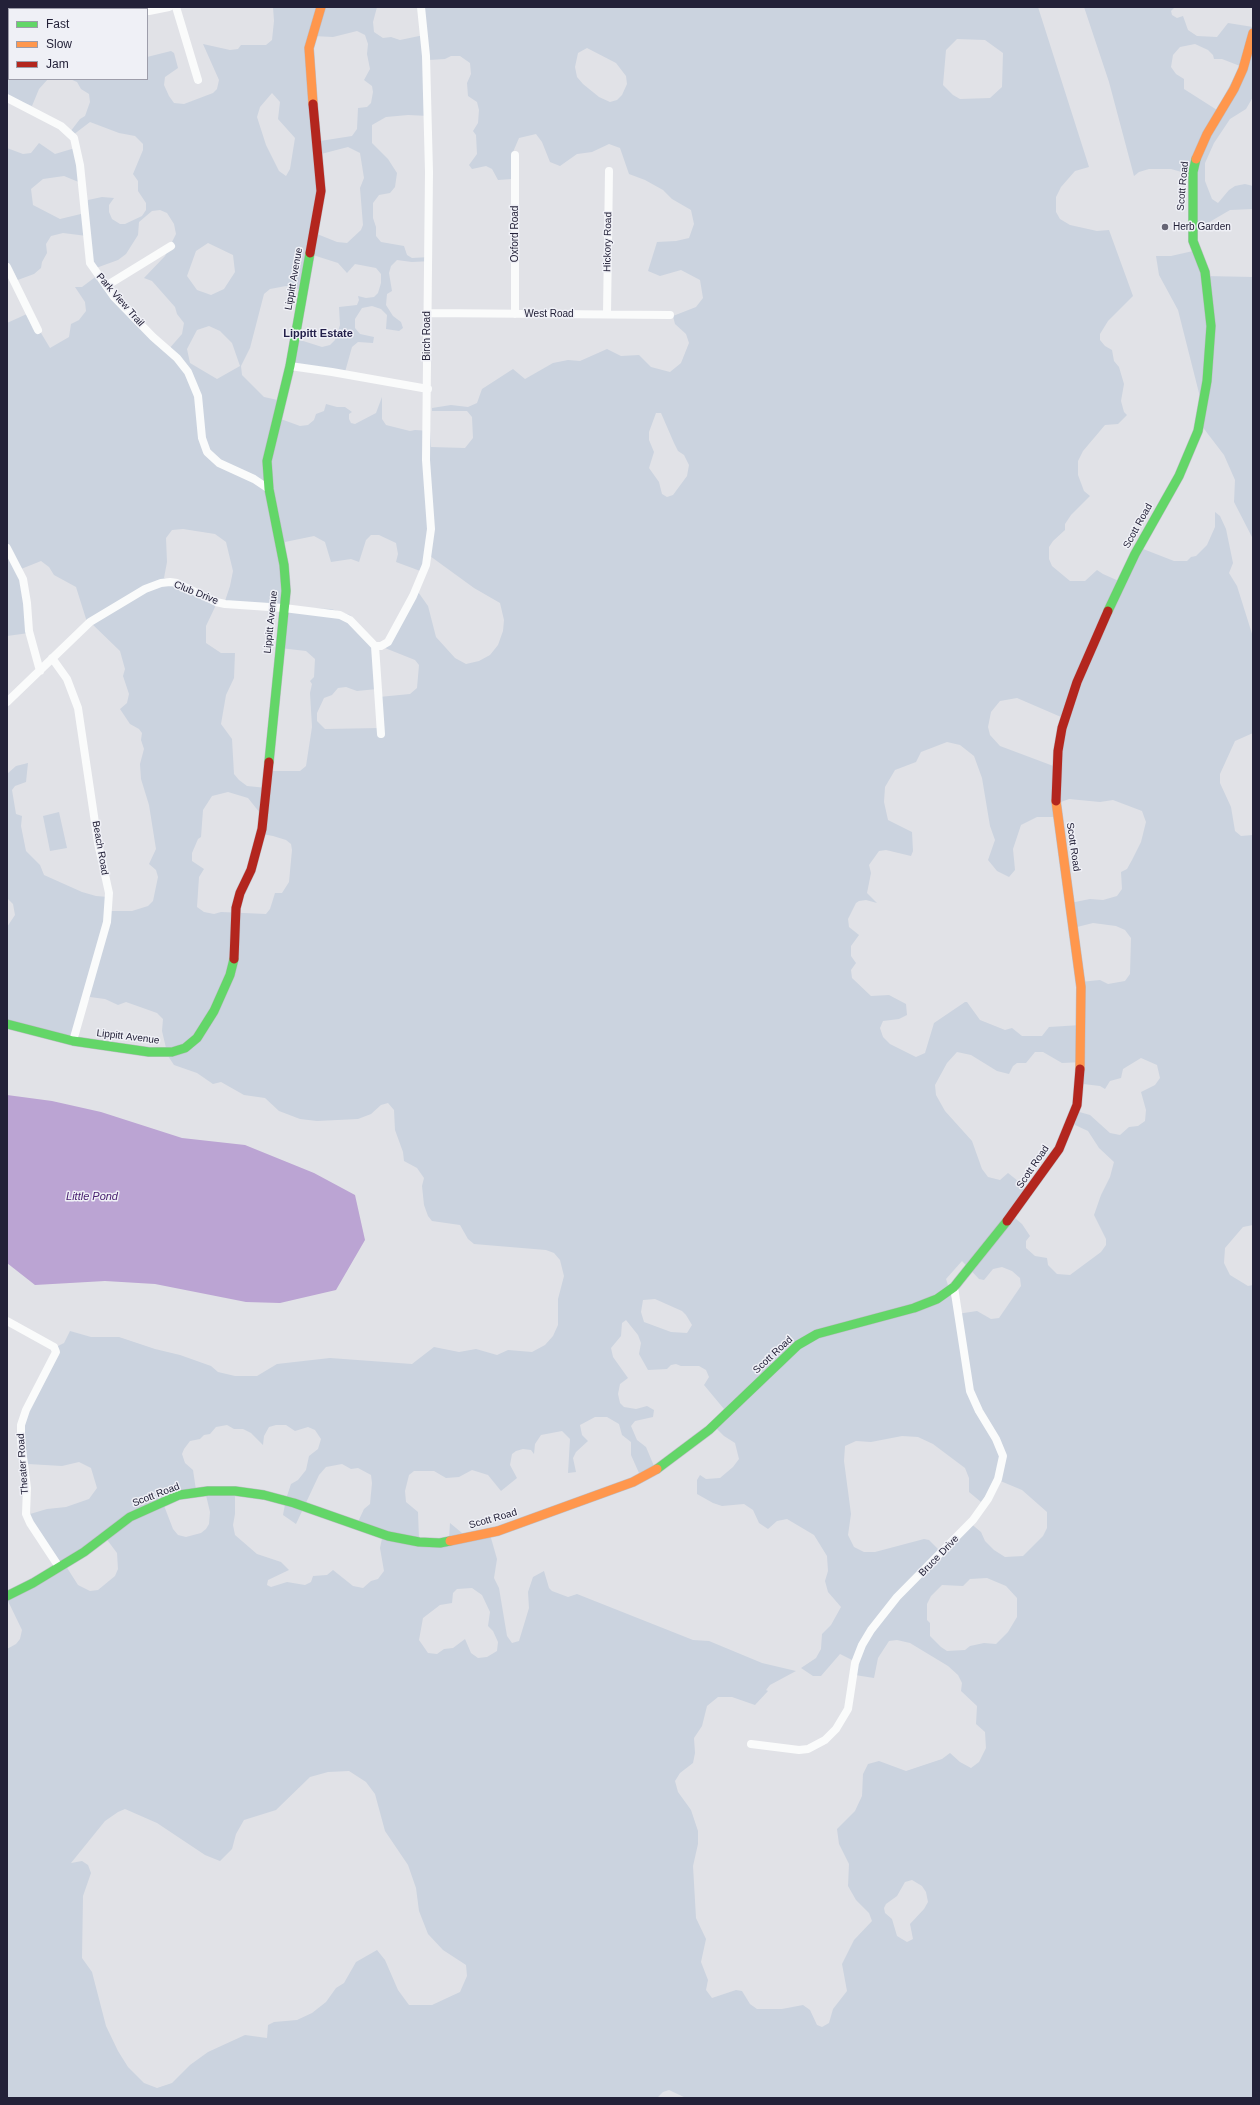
<!DOCTYPE html>
<style>
body{margin:0}
#map{position:relative;width:1260px;height:2105px;overflow:hidden;background:#e1e2e7;font-family:Helvetica,sans-serif}
canvas{display:block}
.frame{position:absolute;inset:0;border:8px solid #232138;pointer-events:none}
.legend{position:absolute;left:8px;top:8px;width:140px;height:72px;box-sizing:border-box;background:#eff0f6;border:1px solid #9d9daa;margin:0;padding:5px 7px;list-style:none;font-size:12px;color:#232138}
.legend li{display:flex;align-items:center;gap:8px;height:20px}
.legend b{width:20px;border:1px solid #9d9daa}
</style>
<div id="map">
<canvas width="1260" height="2105"></canvas>
<div class="frame"></div>
<ul class="legend">
<li><b style="height:5px;background:#63d668"></b>Fast</li>
<li><b style="height:5px;background:#ff974d"></b>Slow</li>
<li><b style="height:5px;background:#b3261e"></b>Jam</li>
</ul>
</div>
<script>
const c = document.querySelector('canvas').getContext('2d');
c.lineJoin = 'round';
function paint(path, color) { c.fillStyle = color; c.fill(path, 'evenodd'); }
const shape = rows => new Path2D(rows.map(r => 'M' + r).join(''));
function strokePath(path, color, width, dash) { c.strokeStyle = color; c.lineWidth = width; c.lineCap = dash ? 'butt' : 'round'; c.setLineDash(dash || []); c.stroke(path); }
function label(font, color, halo, rows, align = 'center') {
  c.font = font + ' Helvetica,sans-serif'; c.lineWidth = 3; c.setLineDash([]); c.textBaseline = 'middle'; c.strokeStyle = halo; c.fillStyle = color; for (const [text, x, y, turn = 0] of rows) {
    c.save(); c.translate(x, y); c.rotate((+turn || 0) * Math.PI / 180); c.textAlign = isNaN(turn) ? turn : align; if (halo) c.strokeText(text, 0, 0); c.fillText(text, 0, 0); c.restore();
  }
}
paint(shape([
 [39,7,132,7,131,9,37,9],
 [273,7,377,7,373,22,374,32,383,38,391,37,400,40,424,35,422,7,1038,7,1089,167,1075,171,1061,187,1056,197,1056,212,1060,219,1070,225,1097,231,1109,230,1133,296,1108,321,1100,334,1100,340,1105,346,1112,350,1114,361,1119,367,1124,384,1121,401,1124,412,1127,415,1118,424,1105,425,1083,451,1078,461,1078,475,1084,491,1090,496,1071,515,1065,524,1065,530,1053,541,1049,547,1049,559,1052,566,1070,581,1085,581,1097,570,1103,574,1121,582,1138,547,1174,561,1187,561,1191,557,1196,556,1207,545,1215,527,1215,512,1220,516,1226,529,1233,563,1229,573,1237,586,1253,637,1253,733,1235,741,1220,774,1220,783,1231,807,1235,831,1241,836,1253,835,1253,1225,1243,1227,1225,1248,1224,1263,1230,1275,1248,1286,1253,1285,1253,2098,686,2098,669,2090,663,2092,657,2098,7,2098,7,1649,16,1644,20,1639,22,1630,7,1599,59,1565,30,1525,30,1514,47,1509,66,1507,89,1499,97,1488,91,1468,79,1462,62,1466,28,1464,22,1448,25,1413,56,1347,64,1343,70,1331,91,1337,119,1337,155,1349,180,1355,211,1366,218,1372,235,1376,257,1376,277,1364,330,1358,412,1364,434,1347,459,1352,476,1349,497,1355,508,1350,532,1352,545,1345,553,1336,558,1325,558,1299,564,1276,560,1260,554,1253,546,1250,474,1244,468,1239,460,1225,432,1221,428,1216,424,1205,422,1186,424,1178,417,1168,404,1161,403,1152,395,1130,394,1110,388,1103,381,1105,371,1114,358,1119,317,1121,300,1119,279,1111,265,1098,244,1095,221,1082,213,1084,197,1073,174,1065,164,1050,166,1048,162,1031,163,1019,157,1013,126,1002,118,1005,105,999,90,997,73,1037,7,1025,7,927,15,915,13,904,7,898,7,774,16,766,28,763,26,782,15,786,12,790,16,814,22,816,21,826,26,851,40,865,44,875,82,892,96,896,108,897,110,911,132,911,148,906,153,901,158,877,156,870,149,864,156,849,149,805,141,779,140,764,144,749,141,740,142,733,139,729,130,724,120,709,127,703,129,694,123,676,125,669,120,651,90,622,87,622,76,587,54,575,49,567,41,561,21,569,29,633,7,636,7,323,29,313,50,348,69,337,71,324,79,320,86,311,85,302,75,287,82,287,98,275,168,350,182,334,184,323,177,314,175,307,152,281,144,278,165,256,176,234,174,224,167,213,160,210,152,211,139,222,138,235,126,254,118,260,96,268,93,264,87,236,63,233,51,236,46,244,47,253,42,262,41,268,34,274,15,281,7,267,7,148,23,154,31,153,39,143,55,154,75,148,81,183,64,176,43,179,31,189,33,205,60,219,85,213,88,200,102,197,114,198,109,205,109,212,112,219,120,224,125,224,142,216,146,210,146,203,138,191,138,181,133,174,143,150,143,144,135,136,119,133,90,122,73,135,70,132,80,119,85,116,90,102,89,94,81,89,77,82,70,79,147,79,147,57,171,51,174,53,178,68,165,77,164,85,169,96,174,103,184,104,213,93,217,89,219,80,203,44,230,50,238,49,241,45,266,45,272,40,274,21],
 [357,31,365,35,368,44,367,54,370,69,364,80,372,86,373,92,371,103,367,107,358,108,357,129,352,136,320,141,313,36,333,37],
 [957,39,985,40,1003,53,1002,87,990,98,960,99,953,95,943,85,946,50],
 [587,48,616,63,626,76,627,84,622,95,617,100,610,102,599,97,583,84,577,77,575,67,578,53],
 [451,56,460,56,470,63,471,74,467,83,468,96,477,102,479,110,478,123,473,131,476,135,477,154,469,165,472,169,486,166,492,169,498,180,512,179,513,152,519,138,536,134,542,142,550,162,560,166,577,154,592,152,609,144,620,148,629,174,645,180,663,190,672,199,691,210,694,224,689,238,676,241,657,242,648,271,660,276,681,270,700,280,703,298,696,307,673,316,675,324,686,334,689,343,681,363,670,372,651,367,639,355,621,356,607,349,580,361,568,360,553,363,525,379,513,369,482,389,477,403,468,407,451,405,432,408,432,411,467,411,472,417,473,438,465,448,431,447,430,431,415,430,410,431,386,425,382,419,382,397,376,413,355,424,351,423,349,419,349,414,352,412,345,407,337,407,326,404,324,411,316,414,314,420,308,425,300,426,278,418,282,401,264,397,242,375,241,366,250,348,264,294,270,289,286,286,303,290,313,255,338,263,347,273,355,264,376,268,381,274,381,283,378,293,374,297,366,298,358,296,359,300,357,305,339,307,340,325,335,340,330,345,322,347,297,339,292,363,345,372,352,347,358,342,373,343,374,337,360,334,355,328,355,319,362,308,372,306,381,309,387,315,386,329,399,331,403,328,401,322,393,316,386,305,387,294,392,291,389,273,391,266,397,260,412,262,432,261,432,258,430,257,412,258,407,255,404,246,381,242,376,236,376,227,373,218,373,203,379,195,390,193,395,187,397,173,388,159,372,143,372,125,386,117,408,115,429,116,429,60,445,59],
 [272,93,280,102,278,119,295,138,290,169,286,176,279,171,266,145,257,117,260,107],
 [348,147,360,153,364,178,360,188,363,225,361,230,347,243,337,242,317,234,321,154],
 [208,243,233,255,235,272,224,289,211,295,197,290,187,276,196,251],
 [209,326,220,331,232,343,240,366,217,379,190,363,187,349,197,330],
 [656,413,661,413,674,443,678,451,684,455,689,465,687,476,673,495,667,497,662,494,659,482,649,468,654,452,649,440,649,432],
 [183,529,215,534,226,542,233,571,230,586,224,604,284,609,280,648,306,651,315,659,314,677,310,681,312,684,310,693,312,727,306,766,300,771,271,771,267,788,247,786,239,780,234,774,232,739,221,724,226,695,234,678,235,653,221,653,206,643,206,626,215,607,215,602,164,578,167,562,166,538,172,530],
 [371,535,379,535,396,543,398,554,396,562,423,572,430,556,474,588,500,603,504,620,503,631,498,645,490,655,479,661,466,664,455,658,436,637,428,606,416,589,388,641,380,646,415,660,419,665,417,688,410,694,379,697,379,728,325,729,317,721,317,713,324,698,332,695,338,688,346,687,357,691,377,689,376,643,369,638,350,615,331,609,285,607,285,542,314,536,325,542,331,562,351,559,359,562,366,540],
 [1017,698,1068,720,1056,767,1000,746,990,735,988,727,991,712,1000,701],
 [947,742,960,745,974,756,982,778,990,826,995,840,988,860,997,871,1009,877,1015,870,1013,849,1021,825,1037,817,1058,817,1061,802,1069,799,1100,802,1113,800,1142,811,1146,822,1141,842,1132,860,1127,869,1121,872,1122,889,1117,896,1103,900,1090,899,1070,903,1073,928,1093,923,1116,926,1125,930,1131,938,1130,974,1125,981,1108,984,1100,980,1080,982,1081,1025,1049,1027,1042,1036,1022,1036,1012,1028,1005,1030,980,1020,967,1002,965,1002,934,1023,925,1053,916,1057,890,1044,883,1037,880,1028,883,1021,899,1019,907,1015,906,1004,889,995,871,996,852,978,851,970,856,963,851,956,851,946,859,935,849,927,848,919,856,903,859,901,866,900,877,903,867,893,871,873,869,865,879,851,886,850,911,856,913,851,912,832,888,820,884,802,885,787,895,770,916,762,921,752],
 [228,792,248,798,264,818,262,834,273,836,286,840,291,844,292,850,289,882,282,893,275,893,270,909,266,914,221,912,214,914,204,912,197,907,199,877,204,869,192,861,192,853,198,839,201,837,203,810,212,796],
 [957,1052,971,1055,997,1071,1009,1074,1013,1066,1017,1063,1026,1063,1035,1052,1043,1052,1062,1063,1083,1062,1083,1084,1100,1086,1105,1089,1110,1081,1121,1078,1123,1069,1141,1058,1157,1065,1160,1078,1155,1085,1141,1092,1146,1110,1145,1121,1138,1126,1129,1127,1120,1135,1110,1133,1090,1115,1076,1111,1075,1125,1088,1131,1099,1148,1114,1162,1110,1177,1101,1195,1094,1215,1106,1239,1106,1245,1101,1252,1070,1275,1057,1274,1048,1265,1047,1258,1035,1256,1026,1248,1026,1241,1030,1236,1022,1224,1009,1213,1028,1189,1008,1173,1000,1180,988,1177,982,1169,972,1141,945,1111,936,1095,935,1085,947,1063],
 [962,1261,979,1279,984,1280,993,1269,1002,1267,1012,1271,1020,1278,1021,1286,999,1318,991,1319,977,1311,957,1314,946,1279],
 [655,1299,682,1311,686,1315,692,1325,687,1333,671,1332,644,1322,641,1312,643,1300],
 [626,1320,638,1335,641,1343,639,1354,648,1370,667,1369,671,1365,676,1364,681,1366,699,1366,706,1370,709,1377,704,1385,724,1409,713,1425,724,1436,735,1443,739,1459,733,1467,720,1478,706,1479,700,1475,697,1480,697,1494,713,1503,722,1506,744,1504,753,1510,759,1523,768,1529,777,1521,787,1519,814,1535,827,1556,828,1571,825,1581,828,1592,841,1607,831,1625,822,1634,821,1649,816,1658,801,1668,813,1676,821,1676,840,1654,856,1662,855,1675,874,1678,878,1658,889,1641,897,1640,910,1643,948,1666,958,1675,962,1683,961,1691,977,1706,976,1724,985,1732,986,1748,979,1762,971,1768,960,1762,950,1753,942,1759,906,1771,879,1761,868,1764,863,1774,862,1796,855,1811,837,1829,839,1844,849,1864,848,1886,856,1900,869,1913,872,1921,854,1940,842,1964,847,1991,833,2009,829,2023,822,2027,817,2025,810,2010,803,2005,782,2009,757,2009,750,2004,742,1991,736,1990,712,1998,706,1990,708,1980,701,1962,706,1939,696,1918,693,1866,698,1844,698,1831,691,1810,678,1792,675,1781,680,1773,693,1763,695,1753,694,1738,702,1726,707,1706,718,1697,732,1697,755,1705,768,1691,766,1690,770,1685,796,1671,762,1663,709,1641,693,1640,577,1594,568,1597,552,1591,549,1588,544,1571,533,1577,528,1592,529,1608,519,1641,512,1643,507,1636,499,1588,494,1578,497,1559,491,1538,468,1538,450,1523,449,1539,419,1539,418,1512,406,1502,405,1491,409,1475,414,1471,434,1471,446,1478,459,1477,472,1470,488,1475,501,1491,517,1478,510,1465,512,1454,516,1451,523,1449,531,1450,534,1454,535,1444,541,1435,562,1431,570,1439,568,1473,576,1472,573,1458,576,1452,588,1441,582,1435,580,1425,595,1417,607,1417,619,1424,622,1435,631,1442,631,1455,639,1473,654,1466,646,1447,637,1440,631,1426,635,1421,653,1417,654,1410,647,1406,636,1409,624,1407,620,1403,618,1394,620,1384,628,1378,613,1357,611,1348,621,1336,622,1323],
 [227,1425,234,1429,243,1429,251,1433,263,1445,264,1436,269,1427,276,1425,286,1425,295,1431,308,1427,315,1430,321,1439,318,1449,309,1456,306,1470,298,1480,291,1484,286,1499,283,1515,296,1524,319,1475,326,1467,342,1464,351,1469,358,1468,371,1475,372,1483,370,1504,364,1509,357,1524,383,1534,380,1548,384,1571,378,1579,371,1581,363,1588,353,1586,333,1570,327,1575,313,1576,311,1582,305,1585,287,1582,271,1587,267,1585,268,1580,289,1570,281,1562,257,1554,235,1535,233,1525,235,1514,235,1490,205,1491,210,1512,209,1524,206,1529,201,1533,186,1537,178,1535,173,1529,163,1503,196,1490,193,1470,185,1463,182,1454,184,1449,190,1441,200,1439,204,1435,210,1434,216,1427],
 [902,1436,918,1437,933,1444,965,1468,969,1478,969,1492,981,1502,998,1480,1022,1490,1047,1512,1047,1528,1043,1536,1023,1556,1005,1557,994,1550,985,1541,981,1532,969,1522,940,1551,929,1540,924,1539,875,1552,864,1552,854,1547,848,1535,851,1514,844,1461,845,1446,856,1441,871,1442],
 [105,1537,117,1553,118,1569,115,1576,98,1590,90,1591,78,1585,64,1563],
 [987,1578,1006,1586,1017,1598,1017,1617,1008,1632,996,1644,984,1643,970,1646,965,1650,947,1651,941,1647,930,1636,930,1623,927,1620,927,1604,931,1596,942,1585,963,1586,970,1579],
 [472,1588,482,1595,490,1612,488,1626,493,1631,498,1642,497,1651,487,1657,478,1658,471,1653,465,1639,453,1648,444,1649,437,1654,428,1653,419,1640,423,1618,440,1605,452,1603,453,1593,457,1589],
 [349,1771,366,1782,375,1794,385,1831,408,1865,416,1888,419,1911,428,1934,443,1950,466,1965,467,1976,460,1992,432,2005,409,2005,398,1990,385,1960,377,1950,356,1962,344,1983,336,1988,326,2002,312,2013,297,2020,274,2022,268,2025,267,2038,245,2035,208,2052,190,2065,172,2083,157,2088,144,2083,128,2067,118,2051,106,2026,92,1972,82,1958,83,1896,91,1873,88,1865,82,1861,71,1863,105,1821,118,1812,125,1809,157,1823,205,1855,220,1861,232,1849,236,1834,244,1820,276,1810,310,1777,328,1772],
 [912,1880,922,1886,926,1892,928,1902,924,1909,910,1924,913,1939,907,1942,897,1936,892,1919,885,1913,884,1908,886,1904,897,1896,905,1882],
 [1084,7,1175,7,1171,11,1172,15,1177,18,1183,16,1188,30,1197,36,1217,37,1228,23,1253,27,1253,97,1246,109,1230,119,1214,143,1205,163,1205,181,1212,199,1218,203,1229,190,1235,186,1245,184,1253,186,1253,209,1230,210,1201,227,1192,224,1192,175,1171,169,1149,169,1139,172,1134,176,1109,82],
 [1195,44,1208,50,1213,55,1214,59,1222,59,1240,66,1217,110,1184,89,1184,79,1176,74,1171,67,1173,55,1180,47],
 [7,21,9,21,9,79,48,79,39,89,32,106,14,99,10,99,7,105],
 [1193,251,1205,276,1253,277,1253,539,1234,502,1235,480,1224,455,1198,421,1201,401,1178,310,1159,275,1156,256,1171,256],
 [59,812,67,848,50,851,43,816]
]), '#cbd3df');
paint(shape([
 [7,1095,52,1101,101,1112,182,1138,245,1145,314,1173,355,1195,365,1240,336,1290,280,1303,246,1302,155,1284,105,1281,35,1285,7,1263]
]), '#bba4d3');
const fast = shape([
 [1108,611,1135,554,1179,476,1198,431,1207,381,1211,326,1205,272,1193,241,1193,172,1196,159],
 [269,762,286,591,284,565,269,489,267,461,290,366,310,253],
 [7,1024,73,1041,149,1052,172,1052,185,1048,197,1038,214,1011,230,975,234,959],
 [657,1469,709,1430,798,1345,817,1334,914,1308,937,1299,954,1287,1007,1221],
 [7,1596,33,1583,84,1552,130,1517,179,1495,208,1491,235,1491,264,1495,294,1503,388,1536,419,1542,440,1543,450,1541]
]);
const slow = shape([
 [313,104,309,48,321,7],
 [1196,159,1207,134,1234,89,1243,69,1253,33],
 [1056,801,1081,987,1080,1069],
 [450,1541,498,1531,633,1482,657,1469]
]);
const jam = shape([
 [310,253,321,191,313,104],
 [1056,801,1058,751,1062,728,1077,682,1108,611],
 [234,959,236,908,240,893,251,870,262,829,269,762],
 [1007,1221,1059,1149,1077,1105,1080,1069]
]);
strokePath(fast, '#bebec6', 10);
strokePath(slow, '#bebec6', 10);
strokePath(jam, '#bebec6', 10);
strokePath(shape([
 [176,7,198,80],
 [149,11,169,7],
 [7,98,61,126,74,138,80,165,90,263,114,297,153,337,177,358,188,372,198,396,202,438,207,452,219,463,254,479,269,489],
 [515,155,515,314],
 [7,267,38,330],
 [106,286,171,246],
 [428,313,670,315],
 [607,314,609,171],
 [290,366,332,372,428,389],
 [7,548,23,579,27,603,29,631,40,671],
 [375,646,381,646,388,642,413,596,426,565,431,529,426,460,429,172,426,56,421,7],
 [52,658,67,679,78,708,98,843,109,893,107,922,73,1041],
 [7,702,90,622,145,589,161,583,170,582,177,583,216,602,225,604,284,608,340,615,350,620,375,646,381,734],
 [7,1321,54,1347,56,1352,26,1410,21,1425,21,1441,27,1488,26,1514,30,1523,59,1567],
 [751,1744,799,1750,808,1749,825,1740,836,1729,848,1709,855,1663,862,1645,871,1630,897,1597,973,1520,988,1499,998,1479,1003,1456,996,1439,979,1411,970,1391,954,1287]
]), '#fafbfb', 8);
strokePath(fast, '#63d668', 9);
strokePath(slow, '#ff974d', 9);
strokePath(jam, '#b3261e', 9);
for (const [x, y, r, color] of [
 [1165,227,4,"#666575"]
]) { const dot = new Path2D(); dot.arc(x, y, r, 0, 2 * Math.PI); c.fillStyle = color; c.fill(dot); strokePath(dot, '#eff0f6', 1.5); }
label('10px', '#232138', '#eff0f6', [
 ["Scott Road",1183,186,-85],
 ["Oxford Road",515,234,-90],
 ["Hickory Road",608,242,-89],
 ["Lippitt Avenue",294,279,-80],
 ["Park View Trail",120,300,49],
 ["West Road",549,314],
 ["Birch Road",427,336,-90],
 ["Scott Road",1138,526,-61],
 ["Club Drive",196,593,22],
 ["Lippitt Avenue",271,622,-84],
 ["Scott Road",1073,847,82],
 ["Beach Road",100,848,80],
 ["Lippitt Avenue",128,1037,7],
 ["Scott Road",1033,1167,-56],
 ["Scott Road",773,1355,-43],
 ["Theater Road",23,1464,-94],
 ["Scott Road",156,1495,-21],
 ["Scott Road",493,1519,-16],
 ["Bruce Drive",939,1556,-46]
]);
label('10px', '#232138', '#eff0f6', [
 ["Herb Garden",1173,227]
], 'left');
label('bold 11px', '#231f49', '#eff0f6', [
 ["Lippitt Estate",318,334]
]);
label('italic 11px', '#492070', '#eff0f6', [
 ["Little Pond",92,1197]
]);
</script>
